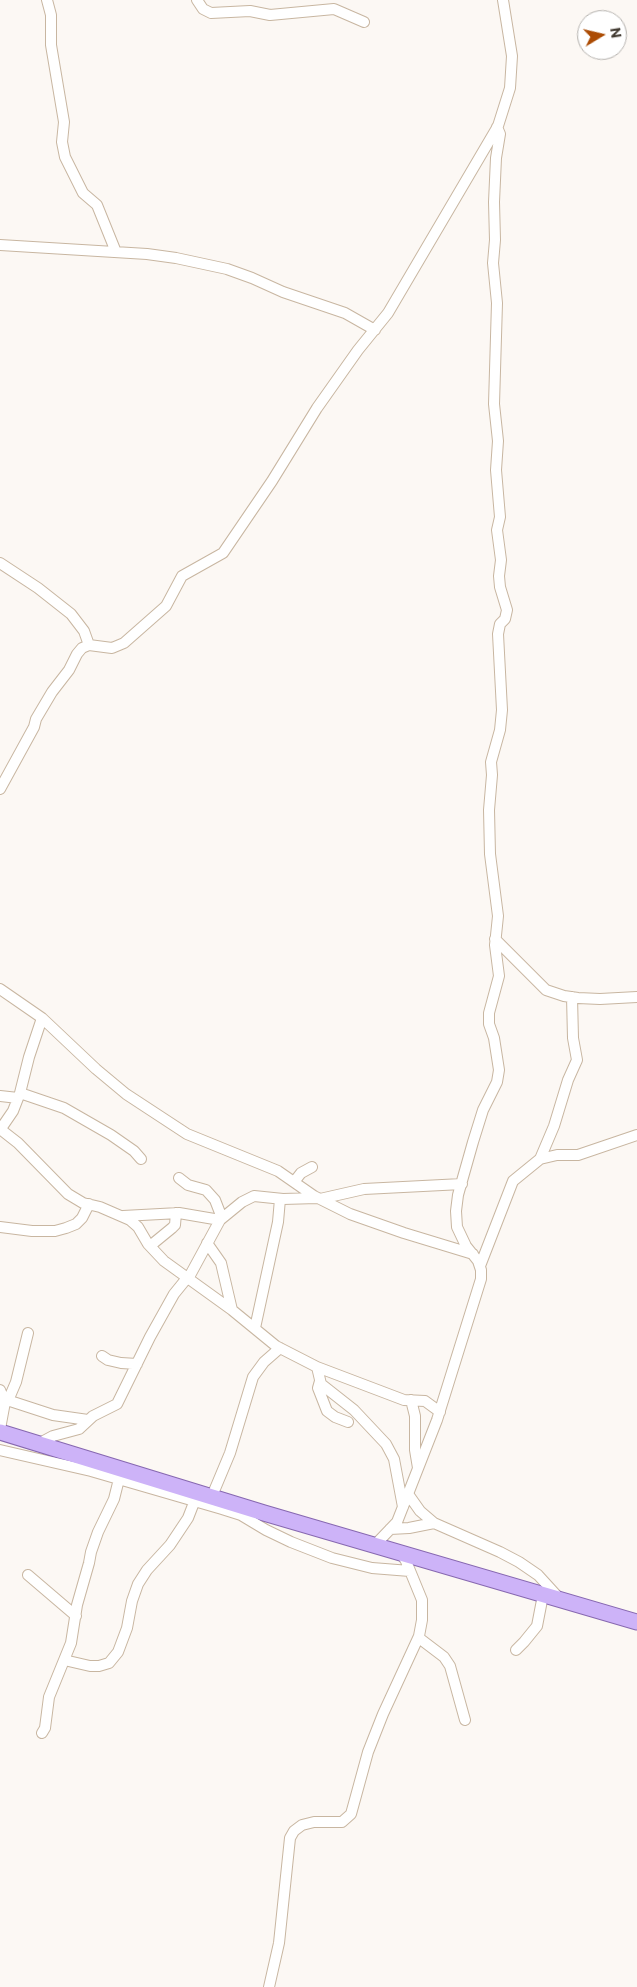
<!DOCTYPE html>
<style>
body{margin:0}
#map{position:relative;width:637px;height:1987px;overflow:hidden;background:#fcf8f4;font-family:Commissioner,sans-serif}
canvas{display:block}
.north{position:absolute;left:577px;top:10px;width:50px;height:50px;box-sizing:border-box;background:#fff;border:1px solid #b4b1ad;border-radius:50%;rotate:81deg;font-size:14px;font-weight:700;line-height:20px;text-align:center;color:#433c33}
.north::after{content:'';display:block;margin:auto;width:18px;height:22px;background:#ac4c04;clip-path:polygon(50% 0,100% 100%,50% 72%,0 100%)}
</style>
<div id="map">
<canvas width="637" height="1987"></canvas>
<div class="north">N</div>
</div>
<script>
const c = document.querySelector('canvas').getContext('2d');
c.lineJoin = 'round';
const shape = rows => new Path2D(rows.map(r => 'M' + r).join(''));
function strokePath(path, color, width, dash) { c.strokeStyle = color; c.lineWidth = width; c.lineCap = dash ? 'butt' : 'round'; c.setLineDash(dash || []); c.stroke(path); }
const minor = shape([
 [47,0,51,15,51,45,64,122,62,142,65,157,83,193,97,205,116,252],
 [197,0,203,9,211,13,250,11,270,15,334,9,364,22],
 [0,245,147,254,176,258,227,269,252,278,283,292,345,313,375,330],
 [0,563,38,588,71,614,84,631,89,645],
 [0,789,34,727,36,719,52,692,69,670,77,654,82,648,89,645,112,648,124,643,166,606,182,576,223,553,272,481,317,408,358,350,388,313,498,126,510,88,512,56,503,0],
 [495,939,546,990,564,996,578,998,600,999,637,997],
 [0,989,42,1018,96,1069,126,1094,187,1134,278,1171,314,1196,350,1214,404,1233,473,1254],
 [20,1093,64,1108,111,1135,134,1151,141,1159],
 [0,1096,18,1098],
 [0,1129,18,1143,68,1194,83,1203,100,1207,130,1220,138,1227,148,1244,164,1261,232,1310,276,1346,317,1367,404,1400,425,1401,440,1412],
 [0,1130,13,1111,20,1093,29,1057,42,1018],
 [540,1159,557,1155,578,1155,637,1135],
 [179,1178,188,1185,206,1190,215,1200,222,1218],
 [294,1182,301,1173,312,1167],
 [320,1199,364,1189,462,1184],
 [123,1216,179,1213,220,1220],
 [0,1227,32,1231,55,1231,66,1228,76,1224,82,1218,89,1204],
 [207,1243,221,1263,232,1310],
 [150,1246,172,1228,175,1225,176,1213],
 [480,1266,513,1181,540,1159,554,1126,568,1080,577,1060,573,1038,572,997],
 [188,1279,220,1220,242,1202,254,1196,283,1199,317,1198],
 [255,1328,278,1222,280,1199],
 [102,1356,108,1360,121,1363,137,1364],
 [317,1367,321,1384,354,1410,386,1444,394,1459,403,1507],
 [320,1381,318,1388,327,1411,335,1417,348,1422],
 [0,1390,5,1402,0,1429],
 [7,1400,53,1415,88,1420],
 [411,1400,415,1416,415,1450,418,1468],
 [5,1402,10,1396,16,1382,28,1333],
 [40,1443,53,1436,79,1429,93,1416,117,1404,150,1337,174,1294,187,1278],
 [0,1450,91,1471,222,1509,241,1515,266,1530,291,1542,332,1558,372,1568,410,1571],
 [408,1494,420,1511,434,1523,500,1552,519,1562,538,1575,559,1598],
 [212,1496,230,1453,253,1377,264,1362,280,1348],
 [390,1529,409,1528,434,1523],
 [375,1545,397,1522,408,1494,437,1420,481,1279,481,1270,478,1261,466,1246,457,1227,456,1211,458,1195,473,1142,483,1110,497,1082,499,1070,494,1038,489,1024,489,1013,499,976,495,945,498,916,490,854,489,810,492,775,491,762,500,730,502,710,498,634,500,624,505,619,507,610,500,587,499,576,501,560,497,530,500,517,496,470,498,441,494,404,497,303,493,263,495,240,494,202,496,158,500,134,497,127],
 [28,1575,76,1616],
 [419,1638,444,1657,450,1666,465,1720],
 [516,1650,524,1642,537,1626,543,1595],
 [64,1660,90,1666,99,1666,109,1663,118,1652,127,1628,132,1601,138,1584,147,1570,170,1545,188,1518,195,1500],
 [42,1733,45,1728,49,1697,71,1643,77,1605,89,1563,91,1552,98,1532,114,1499,119,1479],
 [269,1987,279,1943,290,1838,294,1831,302,1825,314,1822,342,1822,351,1814,368,1752,383,1714,419,1636,422,1620,422,1600,406,1561,401,1553]
]);
const primary = shape([
 [0,1432,264,1513,637,1622]
]);
strokePath(minor, '#c8b6a1', 12);
strokePath(primary, '#8768b0', 17);
strokePath(minor, '#fff', 10);
strokePath(primary, '#cdb3f8', 15);
</script>
